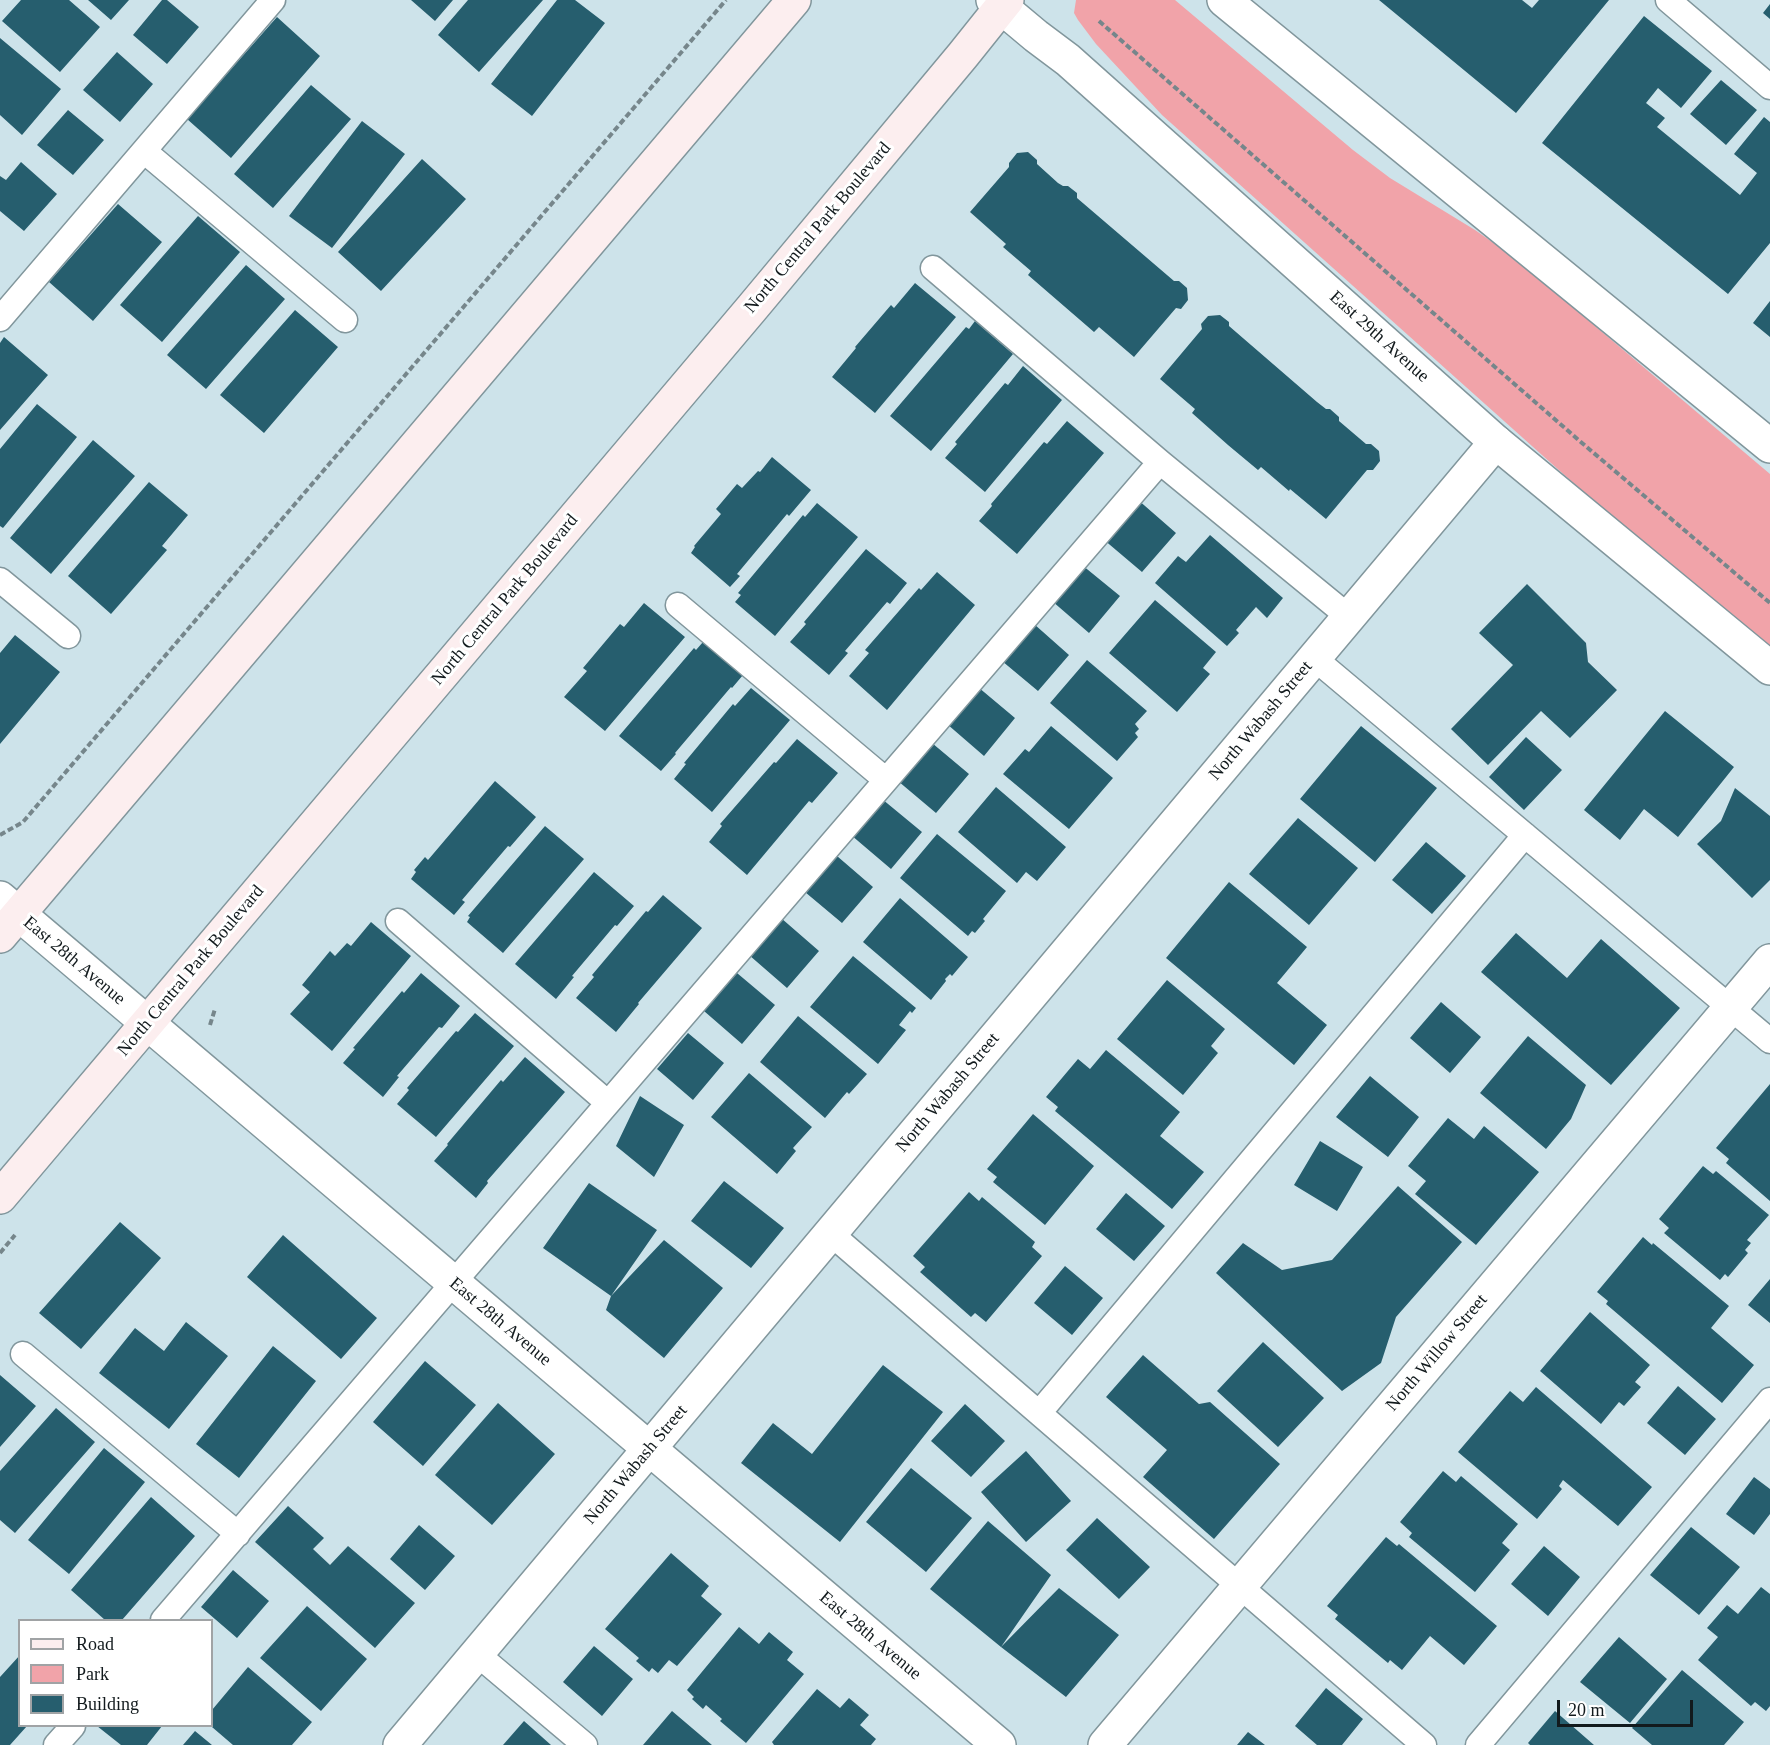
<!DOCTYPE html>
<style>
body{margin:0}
#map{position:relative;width:1770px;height:1745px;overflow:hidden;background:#cde3ea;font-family:Georgia,serif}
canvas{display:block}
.legend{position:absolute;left:18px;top:1619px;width:195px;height:108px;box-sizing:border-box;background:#fff;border:2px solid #a0a3a5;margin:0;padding:8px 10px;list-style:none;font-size:18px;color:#121a1d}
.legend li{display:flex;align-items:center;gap:12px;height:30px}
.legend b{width:30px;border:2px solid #a0a3a5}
.scale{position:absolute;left:1557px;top:1700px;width:136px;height:27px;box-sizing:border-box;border:3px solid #121a1d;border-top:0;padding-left:8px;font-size:18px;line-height:21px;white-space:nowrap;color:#121a1d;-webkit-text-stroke:4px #fff;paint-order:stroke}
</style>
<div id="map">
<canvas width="1770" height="1745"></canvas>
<ul class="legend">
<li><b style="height:8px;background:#fceeef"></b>Road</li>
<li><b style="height:16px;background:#f1a3a9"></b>Park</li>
<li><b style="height:16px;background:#265e6e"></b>Building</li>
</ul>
<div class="scale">20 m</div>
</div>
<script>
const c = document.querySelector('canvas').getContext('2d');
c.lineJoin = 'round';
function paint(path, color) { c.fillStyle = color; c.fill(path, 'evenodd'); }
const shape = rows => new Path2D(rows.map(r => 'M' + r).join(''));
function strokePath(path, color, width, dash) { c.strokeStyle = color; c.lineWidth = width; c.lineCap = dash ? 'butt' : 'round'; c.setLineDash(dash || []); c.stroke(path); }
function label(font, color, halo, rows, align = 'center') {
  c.font = font + ' Georgia,serif'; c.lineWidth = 6; c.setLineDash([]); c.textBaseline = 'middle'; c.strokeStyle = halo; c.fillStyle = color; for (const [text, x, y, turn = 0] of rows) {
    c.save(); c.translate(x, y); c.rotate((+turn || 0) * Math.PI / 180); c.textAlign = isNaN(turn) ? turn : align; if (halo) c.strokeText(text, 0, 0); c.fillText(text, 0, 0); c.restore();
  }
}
paint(shape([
 [1076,0,1175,0,1353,150,1390,178,1475,230,1511,255,1770,474,1770,659,1162,115,1096,44,1078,20,1074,13]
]), '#f1a3a9');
paint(shape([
 [21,0,69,0,100,27,60,72,2,21],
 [88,0,129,0,111,20],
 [162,0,167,0,199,27,167,64,133,35],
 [411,0,453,0,435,21],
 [468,0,543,0,479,72,438,35],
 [557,0,575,0,605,23,532,116,491,84],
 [1379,0,1522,0,1532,8,1539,0,1609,0,1516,113],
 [1770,4,1770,19,1763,13],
 [1644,16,1712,71,1681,108,1658,88,1646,103,1665,118,1657,127,1740,195,1757,173,1734,154,1764,117,1770,122,1770,243,1728,294,1542,143],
 [277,17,320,56,231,158,187,119],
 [0,38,61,89,22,135,0,115],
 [117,52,153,84,120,122,83,90],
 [1721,80,1757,110,1726,145,1690,114],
 [311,85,351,119,273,208,234,174],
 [68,110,104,140,73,175,37,145],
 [362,121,405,154,332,248,289,216],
 [1028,152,1037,160,1037,164,1058,183,1063,186,1068,186,1077,193,1077,198,1174,281,1179,281,1187,288,1188,300,1181,309,1176,308,1134,357,1099,327,1094,332,1028,275,1031,271,1003,247,1006,244,970,212,1009,167,1009,163,1017,153],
 [422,159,466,199,381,291,338,252],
 [21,162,57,194,24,231,0,211,0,176,6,180],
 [118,204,162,242,93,321,49,282],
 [198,216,240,252,162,342,120,305],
 [246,265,285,299,206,389,167,355],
 [915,283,956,317,875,413,832,377,856,348,855,347,891,305,894,308],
 [1770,301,1770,337,1753,323],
 [295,310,338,347,264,433,220,395],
 [1220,315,1229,322,1229,326,1317,402,1326,409,1330,409,1339,417,1339,421,1366,444,1371,444,1379,451,1380,461,1373,470,1367,470,1326,519,1290,489,1289,491,1261,467,1258,470,1228,445,1192,413,1195,409,1160,379,1202,329,1201,324,1208,316],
 [975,321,1013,354,931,451,890,416,966,327,969,329],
 [4,337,48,375,0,430,0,343],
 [1023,366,1062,400,985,492,945,458,957,444,955,442,1005,383,1008,385],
 [37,404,77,437,3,528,0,526,0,449],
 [1067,421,1104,453,1017,554,979,521,992,506,991,504,1044,442,1047,444],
 [93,440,135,476,51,574,10,538],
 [772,457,811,490,789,516,787,514,737,574,740,576,730,587,691,553,695,547,694,546,721,514,716,509,737,484,742,488,758,471,760,472],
 [149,482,188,515,162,546,167,550,111,614,68,576],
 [1137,499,1176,533,1142,572,1103,539],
 [817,503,858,537,775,636,735,602,741,595,738,593,803,515,805,517],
 [1210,535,1283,598,1267,618,1256,607,1236,630,1239,633,1227,646,1155,583,1178,556,1186,562],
 [866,549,907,583,890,604,887,602,845,651,848,653,829,675,790,642,806,624,804,622],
 [1082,565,1120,596,1089,633,1052,601],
 [937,572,975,605,887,710,849,676,869,653,865,650,919,588,921,590],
 [1527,584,1586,643,1588,662,1617,690,1570,738,1541,711,1488,765,1451,729,1513,665,1479,633],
 [1155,600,1216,652,1203,668,1210,674,1177,712,1109,653],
 [644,603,685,637,605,731,564,697,587,671,583,668,620,624,624,627],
 [1034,624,1069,655,1038,691,1002,661],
 [15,635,60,672,0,744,0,653],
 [703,642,743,675,732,688,731,687,675,753,676,754,661,771,619,736,694,648,696,650],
 [1087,660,1147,711,1135,724,1139,729,1135,733,1138,737,1117,761,1050,703],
 [978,687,1015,718,984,756,947,724],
 [751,688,790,720,712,812,674,779,686,764,684,763,733,704,735,706],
 [1665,711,1734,767,1678,837,1644,809,1620,840,1584,810],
 [1051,726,1113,778,1069,829,1003,774,1025,749,1029,752],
 [1361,726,1437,788,1375,862,1300,799],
 [1526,737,1562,770,1524,810,1489,777],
 [797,739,838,773,812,803,809,801,747,875,709,842,722,826,720,824,774,762,776,763],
 [932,743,969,774,936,813,898,781],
 [495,781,536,817,510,847,508,846,462,900,465,902,454,915,411,879,416,872,414,870,425,857,428,860],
 [996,787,1066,847,1037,881,1026,872,1017,883,958,832],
 [1735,788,1770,816,1770,880,1752,898,1697,844,1721,821],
 [882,799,922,832,891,869,851,835],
 [1298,818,1358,868,1309,925,1249,874],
 [545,826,584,859,503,953,467,922,470,917,468,916],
 [937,834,1006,891,983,919,985,921,975,933,972,931,968,936,900,878],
 [1426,842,1466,876,1432,914,1392,880],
 [837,856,873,887,842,923,805,892],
 [594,872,634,906,617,926,615,925,572,976,574,977,556,999,515,964],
 [1229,882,1307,947,1277,983,1327,1025,1294,1065,1166,958],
 [663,895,702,928,638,1003,639,1004,616,1032,576,998,594,977,592,975,646,911,648,912],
 [900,898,968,957,952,976,950,974,945,979,946,981,931,1000,863,942],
 [781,918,819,951,787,988,749,955],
 [371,922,411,956,332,1051,290,1014,310,992,302,985,330,951,335,956,347,943,351,946],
 [1516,933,1567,978,1601,939,1680,1008,1611,1085,1481,972],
 [853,956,916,1008,912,1013,910,1011,899,1025,906,1030,878,1064,810,1007],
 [421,973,460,1006,442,1028,439,1027,397,1076,399,1077,383,1097,343,1063,355,1049,353,1048,402,991,404,993],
 [737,973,775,1005,742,1044,704,1011],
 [1167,980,1225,1029,1211,1046,1218,1053,1183,1095,1117,1039],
 [1441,1002,1481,1037,1450,1073,1410,1038],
 [475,1013,514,1046,436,1137,397,1104,409,1090,407,1088,456,1031,458,1032],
 [798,1016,867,1074,849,1094,847,1092,825,1118,760,1062],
 [688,1033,724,1063,693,1100,657,1069],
 [1528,1036,1586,1085,1571,1119,1546,1149,1480,1093],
 [1106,1050,1180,1112,1160,1136,1204,1172,1172,1209,1055,1111,1058,1107,1046,1097,1078,1059,1090,1069],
 [525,1057,565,1092,487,1181,488,1183,476,1198,434,1161,448,1145,447,1144,501,1080,503,1082],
 [749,1073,812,1127,793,1148,796,1151,777,1174,711,1117],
 [1370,1076,1419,1117,1388,1157,1336,1117],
 [1770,1084,1770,1201,1726,1163,1729,1159,1716,1148],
 [640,1096,684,1125,654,1177,616,1146],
 [1033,1114,1094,1166,1045,1225,993,1182,997,1177,987,1169],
 [1448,1118,1474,1139,1484,1126,1539,1172,1476,1245,1415,1194,1426,1181,1408,1166],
 [1320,1141,1363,1167,1337,1211,1294,1185],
 [1703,1166,1713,1174,1716,1171,1769,1215,1747,1240,1751,1243,1745,1250,1748,1253,1728,1277,1725,1274,1720,1280,1664,1233,1669,1228,1659,1219],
 [724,1181,784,1228,751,1268,691,1221],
 [589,1183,657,1230,611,1296,543,1248],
 [1398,1186,1462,1242,1396,1317,1381,1363,1342,1391,1216,1273,1243,1243,1282,1270,1332,1260],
 [969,1192,979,1201,982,1197,1035,1242,1032,1247,1042,1256,986,1322,975,1313,971,1317,920,1272,925,1267,913,1256],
 [1126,1193,1165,1226,1134,1261,1096,1229],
 [120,1222,161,1258,81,1349,39,1313],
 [283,1235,377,1318,341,1359,247,1277],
 [1643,1237,1652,1245,1653,1243,1729,1306,1711,1328,1754,1365,1722,1403,1606,1304,1608,1301,1597,1292],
 [664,1240,723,1288,664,1358,606,1310,611,1296],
 [1065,1266,1103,1298,1072,1335,1034,1303],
 [1770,1279,1770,1323,1748,1305],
 [1590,1312,1650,1365,1635,1382,1641,1387,1624,1406,1619,1402,1601,1424,1540,1371],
 [186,1322,228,1356,169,1429,99,1373,135,1328,164,1351],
 [1263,1342,1324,1398,1278,1447,1217,1391],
 [273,1346,316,1381,239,1478,196,1444],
 [1143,1355,1199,1404,1210,1402,1280,1464,1214,1539,1143,1477,1167,1450,1106,1397],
 [425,1361,476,1405,423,1466,373,1422],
 [883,1365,943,1412,840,1542,741,1463,773,1423,812,1454],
 [0,1375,36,1406,0,1447],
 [1678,1386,1716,1419,1685,1455,1647,1423],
 [1536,1387,1652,1487,1618,1526,1563,1480,1559,1486,1562,1489,1537,1519,1458,1452,1510,1391,1523,1402],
 [498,1403,555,1454,492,1525,435,1475],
 [965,1404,1005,1441,971,1477,931,1441],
 [56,1408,95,1442,15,1533,0,1520,0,1471],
 [104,1448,145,1482,69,1574,28,1540],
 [1026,1451,1071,1501,1026,1542,981,1492],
 [911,1468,972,1518,926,1572,866,1522],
 [1443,1471,1456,1482,1461,1476,1518,1524,1502,1543,1510,1550,1475,1592,1409,1537,1412,1533,1400,1522],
 [1754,1477,1770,1489,1770,1514,1754,1535,1726,1514],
 [151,1497,195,1536,122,1620,105,1620,71,1590],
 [288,1506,324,1538,313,1549,330,1565,348,1546,415,1603,375,1648,255,1542],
 [1097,1518,1150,1567,1119,1599,1066,1550],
 [988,1521,1051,1575,1001,1647,1059,1588,1119,1635,1066,1697,1001,1647,930,1589],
 [419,1525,455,1556,425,1590,390,1559],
 [1691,1527,1740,1567,1699,1615,1650,1575],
 [1386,1537,1397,1546,1399,1544,1497,1626,1464,1665,1430,1636,1402,1670,1390,1660,1388,1663,1335,1619,1338,1615,1327,1606],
 [1544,1546,1580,1577,1548,1616,1511,1584],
 [671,1553,709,1586,701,1596,722,1614,677,1666,669,1660,658,1673,652,1668,649,1672,636,1661,639,1658,605,1629],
 [233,1570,269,1601,237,1638,201,1607],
 [1761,1587,1770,1594,1770,1706,1766,1711,1755,1702,1751,1706,1698,1660,1718,1637,1707,1628,1727,1605,1738,1614],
 [307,1606,367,1659,321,1711,260,1658],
 [739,1627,759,1644,769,1632,793,1652,787,1660,804,1674,746,1743,720,1721,722,1719,706,1705,703,1709,692,1699,694,1697,687,1690],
 [1619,1637,1667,1679,1630,1723,1580,1682],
 [594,1646,633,1679,602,1716,563,1682],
 [20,1655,20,1726,27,1726,10,1745,0,1745,0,1677],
 [248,1667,312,1722,292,1745,233,1745,212,1727,212,1710],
 [1682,1670,1744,1722,1724,1745,1652,1745,1632,1728],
 [1326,1688,1363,1719,1342,1745,1317,1745,1295,1726],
 [817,1689,840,1708,849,1698,869,1715,860,1725,876,1739,871,1745,774,1745,772,1742],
 [672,1711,712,1745,643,1745],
 [1555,1711,1594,1745,1530,1745,1528,1743],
 [524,1721,551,1745,503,1745],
 [97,1726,162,1726,147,1745,121,1745],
 [195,1731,212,1745,183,1745],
 [1248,1732,1265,1745,1237,1745]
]), '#265e6e');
const service = shape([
 [1668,0,1770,87],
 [144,151,345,320],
 [933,268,1160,462,1349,617],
 [0,319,273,0],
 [0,580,68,636],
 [678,605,886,780],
 [1314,658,1770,1041],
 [398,921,608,1103],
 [830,1233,1424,1745],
 [23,1354,238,1534],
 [1039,1413,1525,835],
 [163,1620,1160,462],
 [477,1654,585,1745],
 [56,1745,73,1726],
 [1478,1745,1770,1400]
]);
const minor = shape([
 [0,898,999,1745],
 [400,1745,1496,442],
 [1105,1745,1770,961]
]);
const tertiary = shape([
 [993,0,1036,36,1068,60,1496,442,1770,668],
 [1224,0,1770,446]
]);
const secondary = shape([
 [0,936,794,0],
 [0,1197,752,308,963,55,1007,0]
]);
strokePath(service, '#81969c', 27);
strokePath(minor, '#81969c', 36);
strokePath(tertiary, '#81969c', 36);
strokePath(secondary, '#81969c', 36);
strokePath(shape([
 [1099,21,1582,443,1770,603],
 [0,835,23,822,726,0],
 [210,1025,215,1009],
 [0,1253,15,1235]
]), '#76868b', 4, [6, 3]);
strokePath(service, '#fff', 24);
strokePath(minor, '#fff', 33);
strokePath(tertiary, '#fff', 33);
strokePath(secondary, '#fceeef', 33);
label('18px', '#121a1d', '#fff', [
 ["North Central Park Boulevard",818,228,-50],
 ["East 29th Avenue",1379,337,42],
 ["North Central Park Boulevard",505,600,-50],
 ["North Wabash Street",1261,721,-50],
 ["East 28th Avenue",74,961,40],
 ["North Central Park Boulevard",191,971,-50],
 ["North Wabash Street",948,1093,-50],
 ["East 28th Avenue",500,1322,40],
 ["North Willow Street",1437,1353,-50],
 ["North Wabash Street",636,1465,-50],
 ["East 28th Avenue",870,1636,40]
]);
</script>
